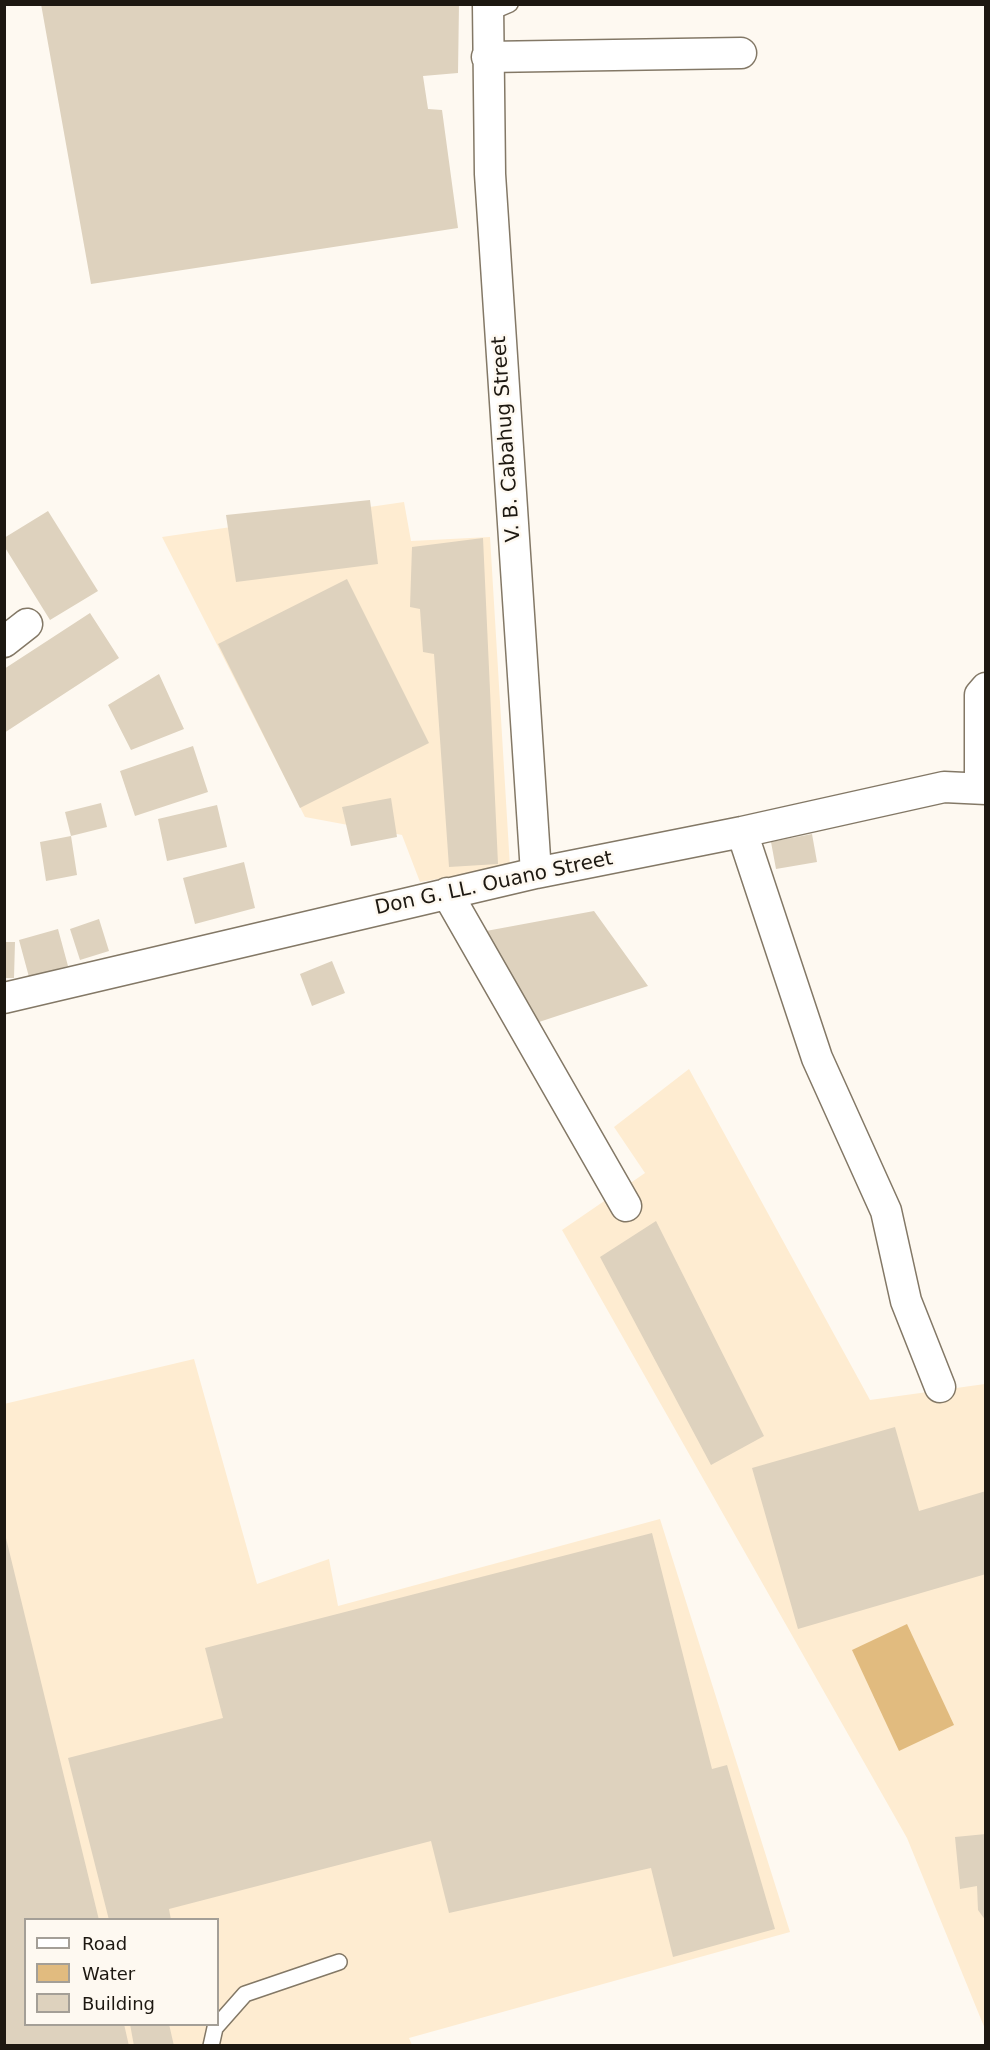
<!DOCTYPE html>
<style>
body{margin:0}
#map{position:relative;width:990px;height:2050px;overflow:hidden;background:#fef9f1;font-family:"DejaVu Sans",sans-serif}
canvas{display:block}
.frame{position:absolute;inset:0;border:6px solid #1d1811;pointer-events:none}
.legend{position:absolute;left:24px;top:1918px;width:195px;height:108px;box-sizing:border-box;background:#fef9f1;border:2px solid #a49f97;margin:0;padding:8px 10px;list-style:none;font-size:18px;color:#1d1811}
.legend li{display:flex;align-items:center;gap:12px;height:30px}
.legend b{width:30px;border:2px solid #a49f97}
</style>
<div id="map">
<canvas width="990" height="2050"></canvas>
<div class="frame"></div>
<ul class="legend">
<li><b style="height:8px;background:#fff"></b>Road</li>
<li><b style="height:16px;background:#e1bb7f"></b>Water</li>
<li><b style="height:16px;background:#ded2be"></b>Building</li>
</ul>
</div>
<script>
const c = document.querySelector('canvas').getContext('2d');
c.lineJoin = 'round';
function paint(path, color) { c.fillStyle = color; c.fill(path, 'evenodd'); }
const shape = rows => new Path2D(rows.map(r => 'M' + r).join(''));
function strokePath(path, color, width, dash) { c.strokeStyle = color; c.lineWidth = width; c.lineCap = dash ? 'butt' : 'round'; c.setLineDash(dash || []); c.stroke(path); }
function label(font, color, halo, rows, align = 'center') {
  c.font = font + ' "DejaVu Sans",sans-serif'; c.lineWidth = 5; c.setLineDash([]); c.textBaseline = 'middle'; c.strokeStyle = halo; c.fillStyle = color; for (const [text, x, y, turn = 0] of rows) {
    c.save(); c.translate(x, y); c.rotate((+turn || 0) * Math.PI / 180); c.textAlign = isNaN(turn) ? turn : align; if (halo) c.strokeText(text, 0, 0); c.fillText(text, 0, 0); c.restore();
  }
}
paint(shape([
 [404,502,411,541,490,537,510,867,420,882,402,835,305,817,162,537],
 [689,1069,870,1400,985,1384,985,2029,907,1838,562,1230,645,1173,614,1127],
 [194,1359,257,1584,329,1559,338,1606,660,1519,790,1932,409,2038,412,2045,5,2045,4,1404],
 [26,1920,218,1920,218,2024,26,2024]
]), '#feecd1');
paint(shape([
 [907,1624,954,1725,899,1751,852,1650]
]), '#e1bb7f');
paint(shape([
 [41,4,459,4,458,73,423,76,428,109,442,110,458,228,91,284],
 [370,500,378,564,236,582,226,515],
 [48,511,98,591,50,620,4,546,4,538],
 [483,538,498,864,449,867,434,654,423,652,420,609,410,607,412,547],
 [347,579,429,743,300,808,218,644],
 [90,613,119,658,4,733,4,669],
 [159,674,184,729,131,750,108,705],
 [193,746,208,792,135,816,120,771],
 [391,798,397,837,351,846,342,807],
 [101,803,107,827,71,836,65,812],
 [217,805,227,847,167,861,158,819],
 [812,834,817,862,776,869,771,842],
 [71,836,77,875,46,881,40,842],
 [244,862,255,908,195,924,183,878],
 [594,911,648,986,539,1022,486,931],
 [99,919,109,951,80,960,70,929],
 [58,929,68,966,29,977,19,940],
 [4,942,15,942,14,978,4,978],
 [332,961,345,993,312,1006,300,974],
 [656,1221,764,1436,711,1465,600,1257],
 [895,1427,919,1511,986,1491,986,1574,798,1629,752,1468],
 [652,1533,712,1769,727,1765,775,1929,673,1957,651,1868,449,1913,431,1841,169,1909,171,1920,109,1920,68,1758,223,1718,205,1648],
 [5,1534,99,1920,26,1920,26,2024,124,2024,129,2046,4,2046],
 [986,1834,986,1921,978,1910,977,1886,960,1889,955,1837],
 [130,2024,169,2024,174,2046,134,2046]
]), '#ded2be');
const lane = shape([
 [489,13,510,4],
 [211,2046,215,2028,245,1994,339,1962]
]);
const street = shape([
 [488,4,490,174,536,873],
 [487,57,741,53],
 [4,642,27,624],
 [980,788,980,695,986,688],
 [742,832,817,1058,886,1211,906,1301,940,1387],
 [447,893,626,1206],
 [4,998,536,873,742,832,944,787,986,789]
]);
strokePath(lane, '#837866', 18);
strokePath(street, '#837866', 33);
strokePath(lane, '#fff', 15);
strokePath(street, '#fff', 30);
label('20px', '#1d1811', '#fef9f1', [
 ["V. B. Cabahug Street",507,439,-94],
 ["Don G. LL. Ouano Street",494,884,-12]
]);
</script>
